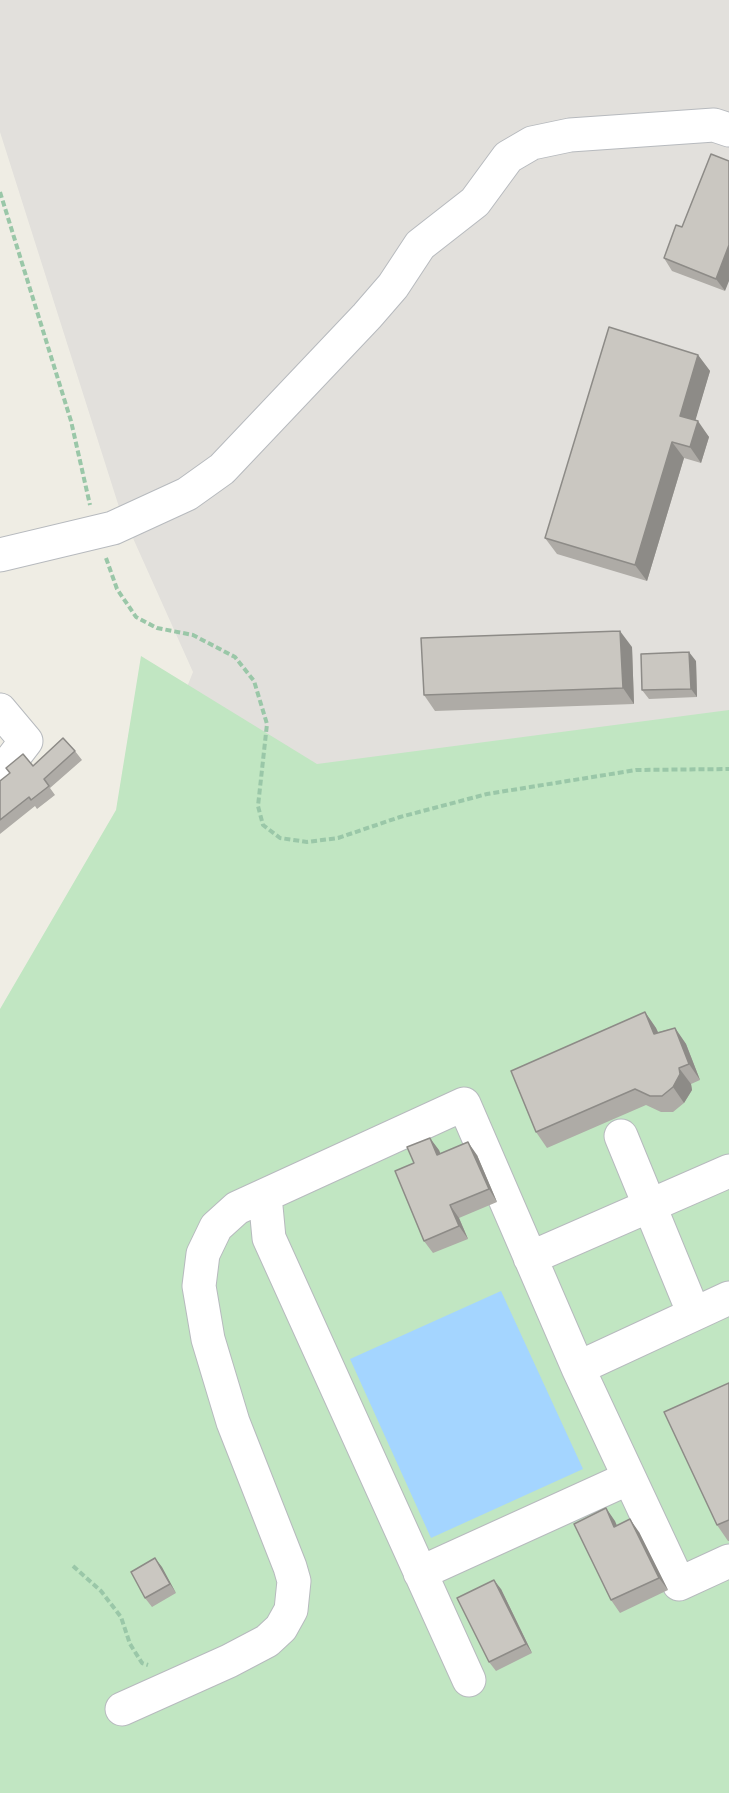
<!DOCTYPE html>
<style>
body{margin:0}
canvas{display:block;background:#efede4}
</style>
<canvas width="729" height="1793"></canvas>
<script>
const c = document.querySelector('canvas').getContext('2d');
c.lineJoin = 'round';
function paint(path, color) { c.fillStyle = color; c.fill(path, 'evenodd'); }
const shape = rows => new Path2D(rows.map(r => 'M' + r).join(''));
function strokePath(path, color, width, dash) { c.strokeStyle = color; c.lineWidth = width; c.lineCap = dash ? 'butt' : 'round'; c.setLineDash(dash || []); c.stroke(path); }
paint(shape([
 [0,0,729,0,729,1793,0,1793,127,838,193,672,119,507,0,132]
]), '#e2e0dc');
paint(shape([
 [141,656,317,764,729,710,729,1793,0,1793,0,1009,116,810]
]), '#c1e6c2');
paint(shape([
 [501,1291,583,1469,431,1538,350,1359]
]), '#a4d5ff');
const minor = shape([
 [0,555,113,528,187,494,222,469,367,316,393,286,420,245,475,202,508,157,532,143,570,135,714,125,729,130],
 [0,710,26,741,0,775],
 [621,1136,694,1314],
 [265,1196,269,1238,469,1680],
 [530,1258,729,1171],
 [578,1368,729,1298],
 [420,1573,629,1478],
 [122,1709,229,1661,267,1641,281,1628,291,1610,294,1581,290,1567,233,1422,208,1339,199,1286,203,1254,216,1227,237,1208,464,1104,578,1368,679,1584,729,1561]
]);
strokePath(minor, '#b7babe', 35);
strokePath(shape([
 [0,192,71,421,90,505],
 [106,558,117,589,136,617,157,628,193,635,235,657,254,681,267,724,258,806,263,825,280,838,307,842,338,838,400,817,487,794,636,770,729,769],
 [73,1566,101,1591,121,1617,130,1644,142,1663,148,1665]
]), '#9ac7a8', 4, [6, 3]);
strokePath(minor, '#fff', 33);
paint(shape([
 [682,227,725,291,672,271,664,258],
 [698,355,710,371,695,420,709,437,701,463,684,458,647,581,557,554,545,538],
 [632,647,634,704,435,711,424,695],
 [696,661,697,697,649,699,642,690],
 [75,751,82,760,50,788,55,795,37,809,35,806,0,834,0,781,33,766],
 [645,1012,656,1028,658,1032,675,1028,686,1044,700,1080,691,1084,692,1090,684,1103,673,1112,661,1112,646,1105,547,1148,536,1132],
 [439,1150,440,1154,477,1155,497,1202,459,1218,468,1239,433,1253,424,1241],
 [729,1383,729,1541,728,1541,717,1525],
 [606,1508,617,1526,639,1532,668,1590,620,1613,611,1600],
 [155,1558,176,1593,152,1607,145,1598],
 [501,1589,532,1653,496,1671,489,1662]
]), '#aeaba6');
paint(shape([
 [729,245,729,281,725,291,716,279],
 [698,355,710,371,692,432,680,416],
 [698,421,709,437,701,463,690,447],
 [672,442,684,458,647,581,635,565],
 [620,631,632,647,634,704,623,688],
 [689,652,696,661,697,697,691,689],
 [645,1012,656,1028,666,1050,654,1034],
 [675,1028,686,1044,700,1080,689,1064],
 [679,1068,691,1084,692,1090,684,1103,673,1087],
 [430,1138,439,1150,446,1168,437,1155],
 [468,1142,477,1155,497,1202,489,1189],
 [450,1205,459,1218,468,1239,459,1226],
 [606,1508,615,1521,623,1540,614,1527],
 [630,1519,639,1532,668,1590,659,1578],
 [155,1558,162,1567,176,1593,170,1584],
 [494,1580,501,1589,532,1653,526,1644]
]), '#8d8b87');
const building = shape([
 [711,154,729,161,729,245,716,279,664,258,676,225,682,227,711,154],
 [609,327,698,355,680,416,698,421,690,447,672,442,635,565,545,538,609,327],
 [620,631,623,688,424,695,421,638,620,631],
 [689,652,691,689,642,690,641,654,689,652],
 [63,738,75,751,44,779,49,786,31,800,29,797,0,820,0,781,10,773,6,768,23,754,33,766,63,738],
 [645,1012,654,1034,675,1028,689,1064,679,1068,680,1074,673,1087,662,1096,650,1096,635,1089,536,1132,511,1071,645,1012],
 [430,1138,437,1155,468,1142,489,1189,450,1205,459,1226,424,1241,395,1171,414,1163,407,1147,430,1138],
 [729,1383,729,1520,717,1525,664,1412,729,1383],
 [606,1508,614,1527,630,1519,659,1578,611,1600,574,1524,606,1508],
 [155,1558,170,1584,145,1598,131,1572,155,1558],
 [494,1580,526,1644,489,1662,457,1598,494,1580]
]);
paint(building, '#cac7c1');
strokePath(building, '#8d8b87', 1.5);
</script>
